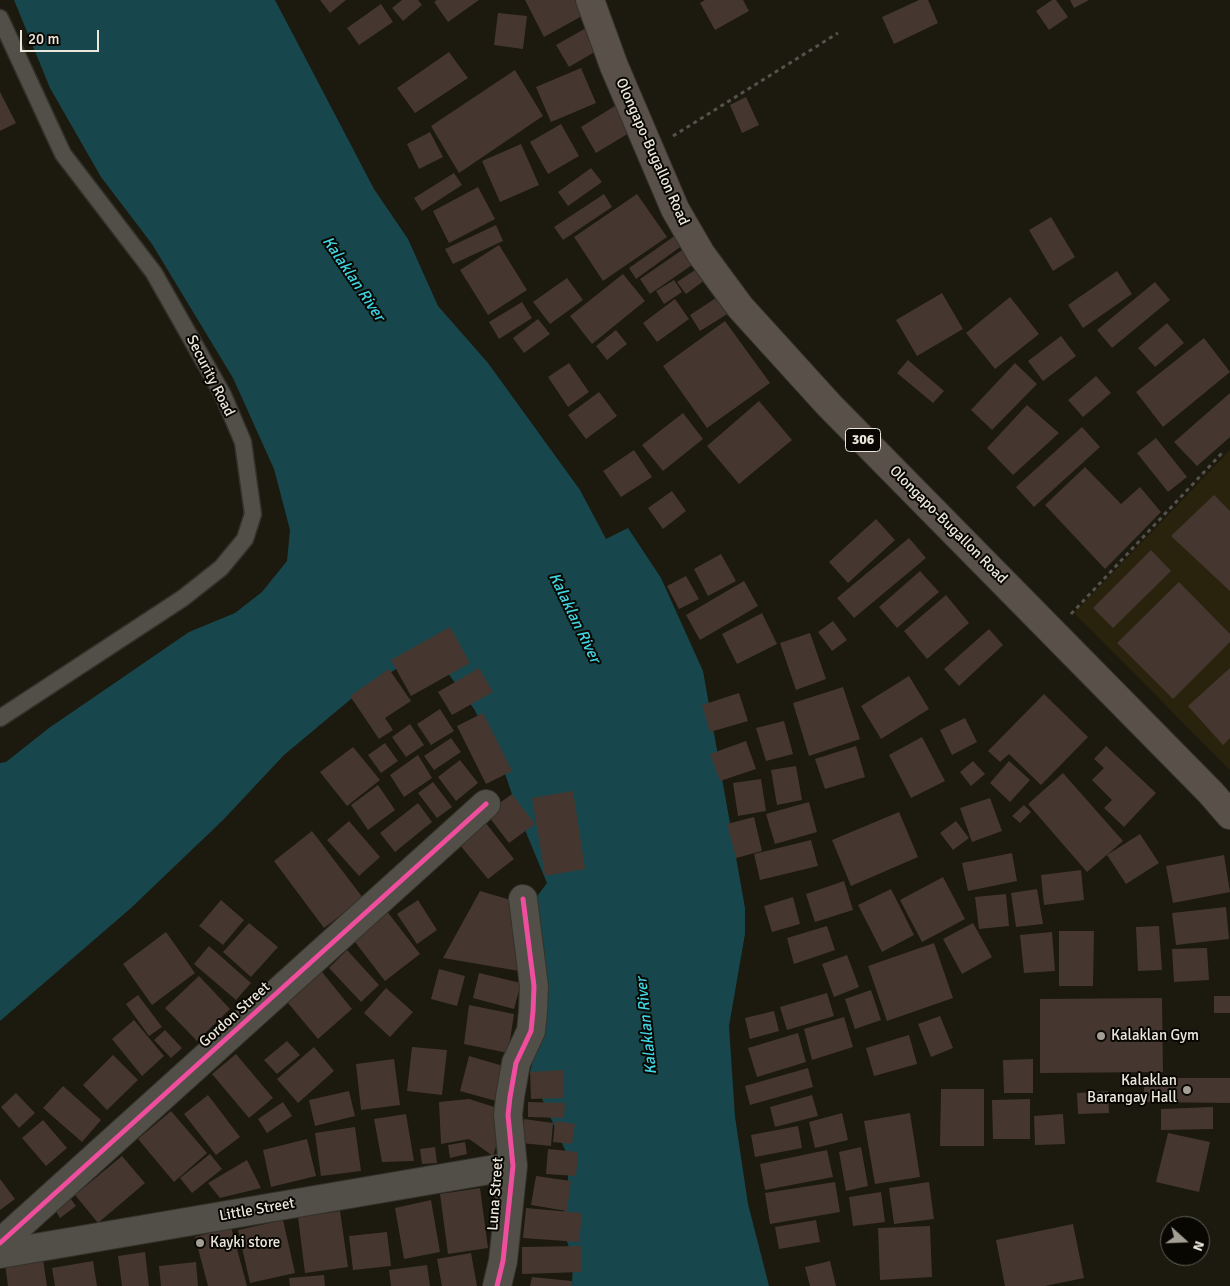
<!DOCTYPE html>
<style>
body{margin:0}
#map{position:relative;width:1230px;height:1286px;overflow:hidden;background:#1c190f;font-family:Signika,sans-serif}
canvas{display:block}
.north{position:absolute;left:1160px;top:1216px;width:50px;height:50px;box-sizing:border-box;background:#090702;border:1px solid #636159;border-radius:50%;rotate:110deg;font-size:14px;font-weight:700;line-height:20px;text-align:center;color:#ebe7dc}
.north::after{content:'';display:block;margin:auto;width:18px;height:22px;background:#a39f94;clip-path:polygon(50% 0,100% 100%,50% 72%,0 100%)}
.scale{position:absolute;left:20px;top:30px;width:79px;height:22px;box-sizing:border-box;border:2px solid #ebe7dc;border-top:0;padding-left:6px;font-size:15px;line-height:18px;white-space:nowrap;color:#ebe7dc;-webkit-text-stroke:4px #090702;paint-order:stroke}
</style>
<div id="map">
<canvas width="1230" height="1286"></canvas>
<div class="north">N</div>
<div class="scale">20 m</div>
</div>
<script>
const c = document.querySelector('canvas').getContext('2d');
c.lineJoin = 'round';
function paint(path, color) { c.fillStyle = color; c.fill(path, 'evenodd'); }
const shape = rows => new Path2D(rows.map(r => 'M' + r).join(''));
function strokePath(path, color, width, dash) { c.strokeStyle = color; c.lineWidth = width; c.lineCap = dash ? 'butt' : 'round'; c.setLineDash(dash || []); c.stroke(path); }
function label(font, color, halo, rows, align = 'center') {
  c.font = font + ' Signika,sans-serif'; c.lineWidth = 4; c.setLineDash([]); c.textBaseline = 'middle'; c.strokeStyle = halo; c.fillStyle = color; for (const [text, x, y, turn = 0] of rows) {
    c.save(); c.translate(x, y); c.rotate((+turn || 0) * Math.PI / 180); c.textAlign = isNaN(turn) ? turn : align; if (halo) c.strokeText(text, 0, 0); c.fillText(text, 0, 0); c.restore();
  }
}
paint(shape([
 [1230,450,1230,770,1074,613]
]), '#29220c');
paint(shape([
 [14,0,275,0,374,189,408,239,438,306,488,363,580,490,606,539,628,528,661,578,703,671,745,908,745,934,729,1026,735,1117,748,1204,769,1286,572,1286,573,1259,562,1227,570,1161,530,1072,540,1033,535,899,547,883,520,818,499,756,474,709,429,647,351,699,284,755,223,820,131,908,0,1021,0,763,6,762,49,728,189,632,235,613,262,592,287,561,290,530,274,469,233,378,152,244,101,177,50,88]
]), '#17474c');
paint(shape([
 [320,0,346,0,330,13],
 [402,0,418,0,422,5,403,21,392,8],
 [437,0,479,0,448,22,434,2],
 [525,0,587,0,593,10,544,37],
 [705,0,743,0,749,11,715,30,700,3],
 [919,0,928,0,938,23,894,44,882,17],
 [1052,0,1056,0,1068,17,1049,30,1036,11],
 [1070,0,1089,0,1074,8],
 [381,4,393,22,359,45,347,28],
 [498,13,527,16,523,49,494,45],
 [586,28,598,50,569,67,556,45],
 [449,52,468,78,415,113,397,88],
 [581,68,596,103,551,122,536,87],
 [515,70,543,116,459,173,431,126],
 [0,92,16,123,0,131],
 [746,97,759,125,742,133,730,105],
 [618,104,634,130,596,153,581,127],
 [561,124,579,156,548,174,530,142],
 [430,132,443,157,419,169,407,144],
 [521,144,539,185,500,202,482,161],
 [591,168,602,182,568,206,558,192],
 [454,173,462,185,422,211,414,198],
 [478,187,495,219,449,243,433,211],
 [604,194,612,207,563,240,554,227],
 [637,194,667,237,603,281,574,237],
 [1051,217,1075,257,1053,271,1029,230],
 [496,225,503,241,453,264,445,249],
 [676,235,683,245,636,279,629,268],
 [499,245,527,290,488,315,460,270],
 [685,248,695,263,650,294,640,279],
 [701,266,709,277,686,294,677,282],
 [1117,271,1132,294,1083,328,1068,305],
 [623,274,645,301,592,344,570,316],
 [567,278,583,300,550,324,533,302],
 [674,280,682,292,664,304,656,291],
 [1155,282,1170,300,1112,348,1097,330],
 [942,293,963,329,917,356,896,320],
 [719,296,729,313,700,331,690,315],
 [1010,297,1039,334,995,369,966,333],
 [675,299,689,319,657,342,643,323],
 [522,302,532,318,499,339,489,322],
 [538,319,550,334,524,353,513,338],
 [725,321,770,383,707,428,663,366],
 [1167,323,1184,343,1155,367,1138,348],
 [616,330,627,344,607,360,596,346],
 [1061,336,1076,356,1043,381,1028,361],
 [1204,338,1230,372,1163,427,1136,392],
 [908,360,944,391,933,403,897,373],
 [569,363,589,392,568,407,548,377],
 [1015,363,1037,384,992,430,971,410],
 [1096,376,1111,393,1083,417,1068,400],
 [599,392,617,416,586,439,568,415],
 [1230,393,1230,437,1197,466,1174,442],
 [759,401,792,440,739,484,707,446],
 [1027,405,1059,433,1013,475,987,448],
 [683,413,703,439,663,471,642,445],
 [1082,427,1100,447,1034,507,1016,487],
 [1156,438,1187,477,1168,492,1137,453],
 [634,450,652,477,621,497,603,471],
 [1085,467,1121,504,1140,487,1161,512,1105,569,1045,505],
 [672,491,686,511,663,529,648,508],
 [1214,495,1230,511,1230,591,1171,536],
 [876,519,895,540,848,583,829,562],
 [909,538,926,558,854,618,837,598],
 [1151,550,1171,571,1113,628,1093,608],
 [721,554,736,581,708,596,694,569],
 [920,571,939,592,897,628,879,607],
 [686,576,699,599,679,609,667,586],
 [744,581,758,606,700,640,686,615],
 [1179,582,1230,634,1230,642,1173,699,1117,643],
 [946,595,969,623,927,659,904,631],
 [762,613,777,644,737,664,722,634],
 [833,621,847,640,832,651,818,632],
 [450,627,470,663,411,696,391,660],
 [989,629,1003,645,959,686,944,669],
 [810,633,826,679,796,690,780,643],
 [479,668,493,692,452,715,438,692],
 [1230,668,1230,738,1223,745,1188,706],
 [389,669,411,701,385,718,393,730,379,739,350,696],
 [909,676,929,709,881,739,861,706],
 [843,687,860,739,809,756,793,703],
 [739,693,748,721,710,732,702,705],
 [1044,694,1088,737,1041,785,1009,754,1000,762,988,751],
 [440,709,454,731,431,745,417,724],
 [483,713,512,771,486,784,457,726],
 [965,718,977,742,952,755,940,730],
 [784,721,793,754,766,761,756,728],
 [410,724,424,745,406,757,392,737],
 [922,737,945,781,911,798,889,755],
 [451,738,461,752,434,770,424,756],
 [746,741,756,769,720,781,710,754],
 [385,743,398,761,381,773,368,755],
 [856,746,865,777,825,789,815,759],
 [1106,746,1156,793,1124,827,1104,808,1112,800,1092,780,1104,768,1094,759],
 [353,747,380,780,347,806,320,772],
 [418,755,432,778,404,797,390,775],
 [460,760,478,783,456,801,438,777],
 [973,761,985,774,971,786,960,772],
 [1009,761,1030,780,1010,802,990,783],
 [796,766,802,800,777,805,771,770],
 [1063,773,1123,841,1087,872,1028,804],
 [761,779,766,811,738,816,733,783],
 [433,782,452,807,437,818,418,793],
 [378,785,395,810,368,830,351,805],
 [573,791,585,869,545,876,532,798],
 [512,794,535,824,509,843,486,813],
 [990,798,1002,831,972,842,960,808],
 [809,802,817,832,775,844,766,814],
 [418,803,432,822,395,852,380,833],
 [1024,805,1031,812,1020,823,1012,816],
 [899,812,918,857,851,886,832,840],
 [754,817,762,851,736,858,727,824],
 [349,821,380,857,359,876,327,840],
 [956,821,969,838,953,850,940,833],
 [485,822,514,859,488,879,459,844],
 [312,831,363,898,324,928,274,861],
 [1140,834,1159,863,1126,884,1107,855],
 [811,840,818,866,760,880,754,854],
 [1012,853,1017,881,968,891,962,863],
 [1224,855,1230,892,1173,903,1166,866],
 [1081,870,1084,900,1044,905,1041,875],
 [943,877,965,919,922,942,900,900],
 [844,881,853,910,815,922,806,894],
 [891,889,914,935,882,952,858,905],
 [1037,889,1043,924,1016,927,1011,893],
 [480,891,521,903,525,972,443,958],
 [1006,894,1009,926,979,929,975,897],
 [793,897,800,924,772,932,764,906],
 [221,900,244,920,223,945,199,926],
 [418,900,437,930,417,944,397,914],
 [1226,907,1229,939,1176,945,1172,913],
 [386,910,420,954,385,981,352,938],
 [249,923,278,947,251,977,223,952],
 [973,923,992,957,962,974,943,939],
 [827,926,835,950,794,964,787,938],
 [1159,926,1162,970,1138,971,1136,927],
 [1059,931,1094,931,1093,986,1059,986],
 [166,932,195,973,152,1005,123,964],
 [1052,932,1055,971,1024,973,1020,935],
 [934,943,953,998,887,1021,868,966],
 [209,946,251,983,236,1000,194,964],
 [1207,948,1209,980,1174,982,1172,949],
 [347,950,379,985,361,1002,329,968],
 [847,955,859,987,834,997,822,964],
 [318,967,352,1009,318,1039,283,997],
 [439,969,465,976,457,1006,431,999],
 [479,973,521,983,514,1009,473,998],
 [199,976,230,1009,197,1041,165,1008],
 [386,988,413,1012,390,1037,364,1013],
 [871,990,881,1020,855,1029,845,999],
 [827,993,834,1016,787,1030,780,1007],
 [138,995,162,1027,149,1036,126,1004],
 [1214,996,1230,996,1230,1013,1214,1013],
 [1162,998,1163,1072,1040,1073,1040,999],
 [469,1005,514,1014,508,1053,464,1044],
 [774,1011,779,1031,750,1039,745,1018],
 [940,1016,953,1048,931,1057,918,1024],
 [844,1017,853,1047,812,1060,804,1029],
 [134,1020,164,1056,142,1076,112,1039],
 [165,1030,182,1048,171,1058,154,1040],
 [798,1033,806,1062,757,1077,748,1048],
 [909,1035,917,1064,874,1076,866,1048],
 [287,1041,300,1055,277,1074,264,1060],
 [314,1047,334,1071,298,1103,277,1079],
 [412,1047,447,1050,442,1095,407,1091],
 [236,1054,273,1098,249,1118,212,1074],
 [113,1055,138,1080,107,1110,83,1085],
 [469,1056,510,1068,500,1102,460,1091],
 [394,1059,400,1105,361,1110,356,1064],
 [1033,1059,1033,1093,1004,1093,1003,1060],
 [808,1068,813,1087,750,1105,745,1086],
 [563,1070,564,1098,531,1099,530,1072],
 [1144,1078,1230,1078,1230,1103,1144,1102],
 [63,1086,101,1120,82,1142,43,1108],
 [941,1089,984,1089,984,1146,940,1146],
 [349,1091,355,1116,315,1126,309,1100],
 [1108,1091,1109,1113,1078,1114,1077,1093],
 [16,1093,35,1113,19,1128,1,1107],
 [208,1095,240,1137,216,1155,184,1114],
 [812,1095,818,1116,775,1127,770,1107],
 [469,1099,507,1111,493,1156,469,1139,441,1144,439,1102],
 [1030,1099,1030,1139,993,1139,992,1100],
 [283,1102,292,1116,267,1133,258,1119],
 [528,1102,565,1103,564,1118,528,1117],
 [1213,1107,1213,1129,1161,1130,1161,1109],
 [171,1111,207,1153,174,1182,138,1139],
 [842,1113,848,1140,815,1148,809,1122],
 [910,1113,920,1177,875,1184,864,1121],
 [406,1114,414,1161,382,1162,374,1119],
 [1063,1114,1065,1144,1035,1145,1034,1116],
 [524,1119,553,1123,551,1146,521,1143],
 [43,1120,67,1148,46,1166,22,1138],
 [555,1121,575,1124,572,1144,553,1142],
 [798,1126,802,1148,755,1157,751,1135],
 [355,1127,361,1171,321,1176,315,1133],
 [1168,1133,1210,1142,1199,1192,1156,1182],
 [307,1139,316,1176,271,1187,263,1150],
 [465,1142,467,1154,450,1158,448,1145],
 [435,1147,437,1163,422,1164,420,1149],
 [861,1147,868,1186,846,1191,839,1152],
 [548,1149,578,1152,576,1176,546,1174],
 [827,1150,833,1177,765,1190,760,1164],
 [210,1154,222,1169,192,1193,180,1178],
 [122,1156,145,1183,98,1223,75,1195],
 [247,1160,261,1188,220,1198,208,1183],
 [536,1176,571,1181,567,1211,531,1205],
 [0,1179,15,1199,0,1210],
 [835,1182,840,1212,770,1224,765,1193],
 [929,1182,934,1219,894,1224,889,1188],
 [480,1188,488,1248,448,1254,440,1194],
 [881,1192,885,1222,853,1226,849,1197],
 [68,1195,76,1206,60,1218,53,1207],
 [431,1200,440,1252,404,1259,395,1208],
 [526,1208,582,1213,579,1242,523,1238],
 [340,1211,348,1267,305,1273,298,1217],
 [283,1220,295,1273,250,1283,238,1230],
 [816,1220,820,1242,779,1249,775,1227],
 [1073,1224,1084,1278,1045,1286,1005,1286,996,1240],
 [930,1226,932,1277,880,1280,878,1228],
 [231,1227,247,1286,208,1286,195,1237],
 [387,1232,391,1266,353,1270,349,1236],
 [581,1246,582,1272,522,1274,522,1247],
 [145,1252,149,1286,122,1286,118,1256],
 [471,1253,477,1286,442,1286,437,1259],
 [43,1259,47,1286,8,1286,5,1264],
 [93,1261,97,1286,55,1286,52,1268],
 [830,1261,836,1286,810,1286,805,1267],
 [196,1262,198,1286,161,1286,159,1266],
 [427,1265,430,1286,391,1286,389,1270],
 [324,1275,325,1286,290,1286,289,1278],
 [532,1277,572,1281,572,1286,530,1286]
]), '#453730');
const service = shape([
 [0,18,63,154,154,273,223,395,243,442,253,514,245,539,221,568,183,598,0,718]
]);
const minor = shape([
 [0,1243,486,804],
 [0,1254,513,1166],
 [497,1286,503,1261,513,1166,508,1115,510,1097,516,1063,531,1031,533,1011,534,986,523,899]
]);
const primary = shape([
 [590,0,614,66,675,209,701,254,740,307,829,405,1211,793,1230,815]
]);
strokePath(service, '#33322b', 19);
strokePath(minor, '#33322b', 30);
strokePath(primary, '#33322b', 30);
strokePath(shape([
 [673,136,838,33],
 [1071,614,1222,453]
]), '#54524b', 3, [4, 4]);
strokePath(service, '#514f47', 16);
strokePath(minor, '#514f47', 28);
strokePath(primary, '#585049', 28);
strokePath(shape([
 [0,1243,486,804],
 [497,1286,503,1261,513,1166,508,1115,510,1097,516,1063,531,1031,533,1011,534,986,523,899]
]), '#ef4d9e', 5);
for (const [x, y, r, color] of [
 [1101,1036,5,"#a39f94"],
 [1187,1090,5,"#a39f94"],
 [200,1243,5,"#a39f94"]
]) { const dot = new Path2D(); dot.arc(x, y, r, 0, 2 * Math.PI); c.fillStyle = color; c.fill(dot); strokePath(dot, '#090702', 2); }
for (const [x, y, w] of [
 [863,440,35]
]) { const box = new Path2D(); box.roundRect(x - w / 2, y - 11.5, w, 23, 4); c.fillStyle = '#090702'; c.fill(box); strokePath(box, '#ebe7dc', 1); }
label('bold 14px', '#ebe7dc', null, [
 ["306",863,440]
]);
label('15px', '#ebe7dc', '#090702', [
 ["Olongapo-Bugallon Road",652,152,66],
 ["Security Road",210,376,63],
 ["Olongapo-Bugallon Road",948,525,45],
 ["Gordon Street",235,1015,-42],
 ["Luna Street",496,1194,-86],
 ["Little Street",257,1210,-10]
]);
label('15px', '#ebe7dc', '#090702', [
 ["Kalaklan Gym",1111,1036],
 ["Kalaklan",1177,1081,"right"],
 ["Barangay Hall",1177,1098,"right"],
 ["Kayki store",210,1243]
], 'left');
label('italic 16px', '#3fd5e4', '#090702', [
 ["Kalaklan River",353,279,56],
 ["Kalaklan River",574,618,64],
 ["Kalaklan River",647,1026,-96]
]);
</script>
